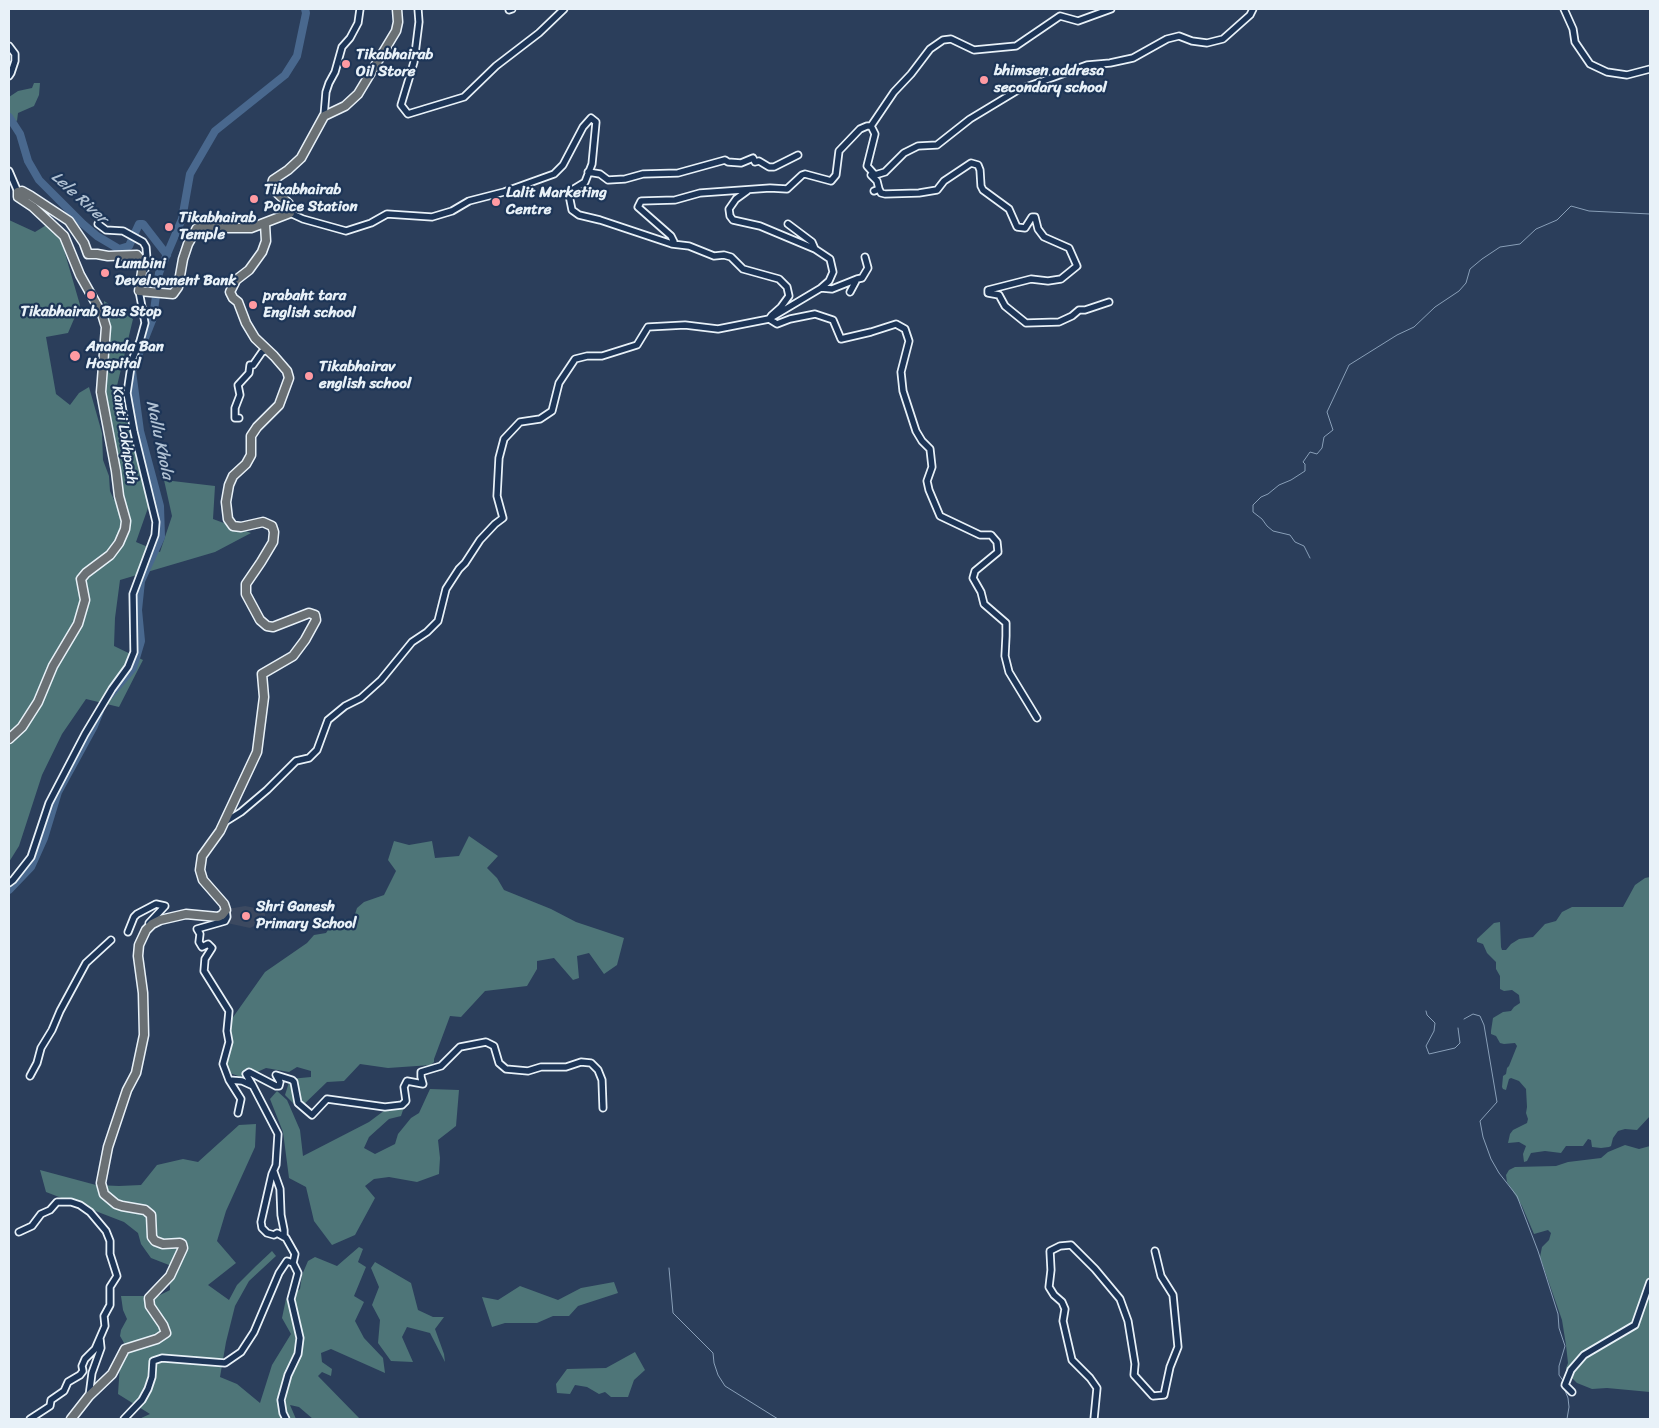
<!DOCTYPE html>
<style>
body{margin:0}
#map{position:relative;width:1659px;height:1428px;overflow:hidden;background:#2b3e5b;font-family:Sriracha,sans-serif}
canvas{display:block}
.frame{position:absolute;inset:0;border:10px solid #e8f1f8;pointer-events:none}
</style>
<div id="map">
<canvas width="1659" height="1428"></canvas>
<div class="frame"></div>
</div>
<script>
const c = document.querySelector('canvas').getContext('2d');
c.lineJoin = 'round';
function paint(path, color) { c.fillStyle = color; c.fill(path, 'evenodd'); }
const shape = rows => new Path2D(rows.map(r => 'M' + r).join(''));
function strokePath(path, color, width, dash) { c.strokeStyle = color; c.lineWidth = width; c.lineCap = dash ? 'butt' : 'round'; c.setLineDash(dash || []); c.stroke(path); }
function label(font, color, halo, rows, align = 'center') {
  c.font = font + ' Sriracha,sans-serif'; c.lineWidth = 4.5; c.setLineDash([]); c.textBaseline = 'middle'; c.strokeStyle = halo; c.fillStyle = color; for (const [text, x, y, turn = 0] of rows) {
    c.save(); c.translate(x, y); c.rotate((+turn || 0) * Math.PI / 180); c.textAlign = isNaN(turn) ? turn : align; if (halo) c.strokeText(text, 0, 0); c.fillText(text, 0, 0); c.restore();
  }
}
paint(shape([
 [245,906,266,910,264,921,250,928,227,923,228,909]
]), '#3c4960');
paint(shape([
 [34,83,40,83,39,95,34,106,18,113,17,121,9,118,9,97,18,91,32,88],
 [9,220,35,232,48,224,60,236,80,305,68,333,46,337,56,394,70,405,79,393,89,387,102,433,103,460,109,476,110,491,114,500,119,497,98,373,107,315,104,308,104,301,133,319,116,390,127,421,149,505,136,542,160,552,172,516,164,480,215,486,213,519,251,533,215,552,120,580,115,618,114,646,143,660,119,707,86,699,62,734,42,775,19,846,9,862],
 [469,836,498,856,487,868,497,878,504,890,551,909,576,922,624,938,617,965,604,974,589,953,577,956,579,978,573,980,554,958,537,961,537,969,527,986,485,991,461,1017,450,1016,434,1059,434,1062,431,1065,388,1068,360,1064,344,1081,327,1082,299,1109,285,1095,290,1079,311,1077,311,1071,297,1067,289,1072,266,1068,255,1073,245,1069,241,1077,224,1071,231,1020,265,972,307,943,314,935,326,933,332,924,341,919,353,920,357,908,364,902,384,895,396,871,388,860,394,841,409,845,432,841,435,858,459,856],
 [1650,877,1650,1116,1637,1130,1625,1129,1618,1131,1613,1138,1611,1146,1609,1147,1601,1148,1592,1147,1591,1140,1588,1139,1583,1146,1566,1146,1561,1153,1545,1151,1531,1153,1527,1161,1524,1162,1523,1154,1526,1146,1519,1142,1508,1143,1510,1134,1513,1130,1527,1123,1528,1119,1526,1113,1527,1107,1526,1089,1519,1081,1511,1078,1509,1079,1506,1090,1503,1089,1502,1087,1503,1076,1506,1074,1507,1068,1509,1066,1517,1046,1515,1043,1504,1044,1500,1043,1496,1036,1491,1034,1491,1031,1493,1018,1503,1012,1511,1011,1514,1007,1520,1003,1519,995,1512,990,1504,991,1500,989,1500,976,1496,969,1496,962,1487,953,1483,944,1477,942,1477,939,1494,923,1500,922,1501,947,1502,950,1506,950,1511,944,1519,939,1533,937,1545,924,1556,921,1562,912,1572,907,1623,907,1635,885,1645,878],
 [430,1089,459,1090,456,1126,438,1140,440,1158,439,1174,417,1182,389,1177,374,1179,365,1186,375,1198,355,1235,332,1245,314,1221,306,1187,289,1178,283,1132,270,1099,277,1091,287,1100,300,1130,303,1156,369,1122,385,1110,404,1107,401,1116,389,1119,369,1137,364,1148,375,1154,395,1144,398,1134,411,1118,419,1113],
 [256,1124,255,1147,226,1211,217,1241,236,1263,208,1285,229,1300,237,1285,256,1266,272,1251,276,1256,249,1281,235,1306,226,1342,220,1377,237,1384,260,1403,272,1365,291,1334,282,1318,286,1299,300,1289,302,1275,308,1261,315,1257,337,1266,359,1247,363,1249,358,1262,366,1267,354,1296,364,1302,355,1321,364,1338,383,1358,385,1373,331,1349,321,1353,322,1362,332,1369,331,1376,322,1372,318,1376,360,1419,313,1419,299,1407,290,1405,296,1419,139,1419,150,1414,118,1394,120,1364,127,1348,120,1336,121,1330,127,1319,123,1310,121,1296,158,1296,170,1290,169,1265,151,1258,141,1244,138,1233,124,1222,46,1192,40,1170,96,1185,119,1186,141,1185,157,1165,183,1159,198,1162,239,1125],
 [1625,1145,1639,1149,1650,1146,1650,1392,1607,1388,1592,1389,1577,1383,1567,1373,1566,1368,1568,1363,1566,1345,1562,1320,1540,1257,1542,1247,1549,1240,1551,1233,1548,1230,1534,1234,1522,1206,1507,1182,1506,1175,1509,1170,1515,1167,1556,1166,1568,1162,1601,1158,1608,1152],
 [375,1262,411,1283,418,1310,433,1317,444,1317,435,1329,444,1354,445,1362,430,1333,407,1327,402,1337,413,1362,391,1361,378,1343,380,1320,372,1305,379,1287,371,1268],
 [614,1282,618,1293,578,1306,569,1316,553,1316,537,1323,505,1323,492,1327,482,1297,498,1300,520,1286,558,1300,581,1288],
 [635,1352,645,1370,634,1380,628,1397,611,1397,605,1392,599,1394,587,1387,575,1385,570,1394,557,1393,556,1384,567,1369,606,1368]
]), '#4e7578');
strokePath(shape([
 [1310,558,1304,546,1295,542,1290,535,1273,531,1267,526,1262,519,1253,512,1253,505,1261,497,1268,494,1279,485,1291,480,1305,471,1305,464,1303,462,1310,452,1317,454,1322,448,1324,437,1333,430,1327,412,1349,365,1397,335,1414,327,1435,307,1459,291,1466,283,1470,269,1482,259,1500,247,1520,244,1536,229,1557,220,1571,206,1589,211,1650,214],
 [1426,1011,1427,1015,1435,1023,1434,1031,1426,1046,1429,1054,1455,1048,1460,1043,1458,1028],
 [1464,1019,1473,1014,1480,1016,1484,1025,1497,1102,1480,1121,1483,1137,1491,1159,1499,1173,1517,1196,1538,1251,1558,1314,1559,1328,1565,1346,1559,1366,1559,1375,1564,1382],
 [669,1268,673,1313,713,1353,714,1363,718,1375,725,1386,778,1419],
 [1564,1388,1568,1398,1569,1407,1567,1419]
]), '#899fb8', 1);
strokePath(shape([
 [9,117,20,134,28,161,39,180,83,224,97,236,119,249,129,246,139,224,143,224,167,255],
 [110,695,133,668,141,641,138,610,141,581,161,537,160,506,140,431,132,371,153,318,159,273,182,219,190,174,215,131,285,75,297,56,306,13,305,9],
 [9,890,31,867,44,838,58,792,94,726,100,711]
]), '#49688e', 8);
const minor = shape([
 [418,9,419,22,414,62,401,105,408,114,464,97,496,66,539,33,564,9],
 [1564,9,1573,29,1575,42,1590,64,1607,72,1627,75,1650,69],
 [509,10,512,9],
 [9,46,15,54,15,61,11,73,9,76],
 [324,116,326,92,329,83,335,72,342,47,350,38,358,23,360,9],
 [871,126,875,134,867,166,875,175,885,172,904,153,918,146,937,145,970,119,1018,90,1087,65,1110,63,1133,58,1167,39,1179,36,1192,41,1207,43,1223,39,1250,15,1253,9],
 [9,171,18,192],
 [588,172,600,174,608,180,625,179,643,174,678,173,725,160,728,162,741,163,753,158,755,162,759,161,769,167,774,167,798,155],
 [871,175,877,181,879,189,874,191],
 [879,189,881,193,885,194,919,193,937,190,944,181,971,163,978,165,980,170,981,186,983,190,1009,209,1017,227,1025,228,1032,217,1035,217,1038,229,1044,237,1069,248,1077,266,1061,279,1048,281,1031,279,988,290,988,293,999,295,1005,306,1026,323,1059,322,1072,316,1079,310,1085,310,1109,302],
 [290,213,303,219,346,231,371,223,387,214,432,217,452,211,469,201,504,192,554,174,563,165,583,127,591,118,596,122,592,164,585,182,572,190,569,195,572,210,579,215,600,220,672,244,674,242,671,236,638,207,641,201,675,200,700,193,770,188,787,189,802,175,805,174,831,181,836,175,839,151,860,129,867,126,871,126,894,92,911,74,930,49,943,40,951,39,974,50,1016,46,1060,16,1078,21,1111,9],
 [98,224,106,230,123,231,143,242,146,247,147,259,145,270],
 [788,224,812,242,815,249],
 [672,244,689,246,714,256,724,255,731,257,743,269,779,279,787,287,789,296,781,307,772,315,769,319,777,324,790,319,815,314,833,320,841,339,871,332,896,324,905,329,909,341,901,372,903,391,916,431,922,441,930,449,932,467,927,481,929,490,940,516,980,535,991,535,997,542,998,552,975,571,973,578,981,592,984,604,1006,623,1006,636,1005,656,1009,672,1037,718],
 [857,279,862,278,868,268,865,257],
 [821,288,832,289,857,279,850,292],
 [239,418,235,418,235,408,240,395,238,385,249,373,250,365,253,365,262,352,267,350],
 [225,822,241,812,267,790,296,761,309,758,317,750,328,720,345,706,361,698,381,680,412,642,427,632,438,621,446,589,459,569,465,563,480,540,495,524,503,518,497,496,499,458,504,439,520,422,540,419,552,411,559,383,575,359,587,356,602,356,637,345,648,327,685,325,718,329,769,319,821,288,829,281,833,272,830,259,815,249,760,226,733,220,730,216,729,209,736,199,747,191],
 [9,883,13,880,31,857,49,803,85,734,112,689,128,667,134,652,133,594,155,535,156,522,134,432,127,393,132,360,140,341,145,323,139,291],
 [226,910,227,917,225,921,197,929,200,934,199,942,202,947,208,944,212,948,205,959,204,971,229,1011,227,1031,229,1042,223,1064,229,1080,241,1099,238,1113],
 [128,932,134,917,137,914,156,904,165,906,149,923],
 [30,1076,37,1063,41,1048,52,1030,60,1011,86,963,111,940],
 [229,1080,242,1081,253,1086,278,1134,276,1165,272,1174,261,1222,262,1228,267,1233,274,1235,277,1233,286,1238,295,1254,293,1263],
 [253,1086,246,1074,249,1072,276,1086,279,1086,280,1082,276,1075,292,1080,294,1082,298,1103,312,1115,327,1099,385,1107,402,1105,406,1101,404,1087,407,1081,423,1084,421,1077,421,1072,441,1066,460,1047,486,1042,494,1046,499,1063,506,1069,528,1071,541,1067,566,1067,581,1062,591,1063,598,1070,602,1080,603,1108],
 [274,1172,280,1189,281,1215,284,1230,284,1237],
 [19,1232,32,1226,41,1214,50,1210,57,1202,71,1202,80,1205,90,1212,106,1231,110,1241,110,1254,117,1276,110,1287,110,1305,104,1316,105,1326,95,1349,85,1359,82,1366,83,1371,80,1375,68,1382,64,1391,51,1400,50,1406,30,1419],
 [1572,1392,1565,1385,1571,1370,1584,1355,1635,1325,1650,1282],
 [89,1396,92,1373,101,1348,100,1339],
 [124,1419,142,1400,148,1389,152,1377,153,1361,162,1358,225,1363,241,1352,254,1332,279,1273,287,1261,293,1263,298,1273,291,1299,300,1338,298,1354,288,1375,281,1400,283,1413,286,1419],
 [1094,1419,1097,1388,1090,1378,1072,1360,1063,1321,1065,1309,1062,1302,1054,1295,1049,1287,1051,1270,1050,1251,1060,1246,1071,1245,1095,1269,1120,1299,1128,1321,1135,1364,1134,1375,1153,1396,1164,1395,1170,1367,1178,1347,1173,1295,1161,1276,1155,1251]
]);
const major = shape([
 [9,739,22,727,38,702,53,666,78,624,85,600,81,579,86,573,110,555,119,543,125,529,126,521,119,496,116,471,101,392,106,327,102,314,80,275,64,236,33,207,18,197,18,192,22,191,31,196,69,221,84,243,88,254,97,254,108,256,137,255,142,261,143,266,139,291,173,294,178,287,183,259,188,244,197,228,251,228,290,213,291,209,289,204,273,189,272,184,273,180,288,170,301,158,324,116,345,106,358,94,396,31,398,22,397,9],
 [71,1419,89,1396,112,1374,125,1349,157,1339,166,1333,163,1325,150,1306,149,1298,170,1276,183,1248,182,1244,180,1243,163,1244,155,1241,152,1237,151,1215,145,1210,122,1206,116,1204,104,1194,101,1183,108,1147,127,1090,136,1073,144,1035,143,993,138,956,139,945,146,930,152,924,160,920,186,914,218,917,222,915,226,910,224,904,203,880,200,870,202,856,220,831,257,752,264,697,262,674,293,656,305,640,316,620,315,615,309,613,273,627,267,626,260,620,246,594,246,584,261,562,273,542,274,532,272,526,263,522,241,527,233,526,228,519,226,502,229,485,233,476,246,464,251,455,251,436,257,427,279,405,289,378,287,371,274,356,255,338,246,323,238,302,233,298,230,292,236,280,249,270,262,252,266,241,265,224]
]);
strokePath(minor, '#e8f1f8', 9);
strokePath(major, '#e8f1f8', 11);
strokePath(minor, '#1d3557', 5.5);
strokePath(major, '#6a7074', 8);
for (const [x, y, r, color] of [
 [346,64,5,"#ff9aa2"],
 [984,80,5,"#ff9aa2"],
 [254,199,5,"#ff9aa2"],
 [496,202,5,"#ff9aa2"],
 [169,227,5,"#ff9aa2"],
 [105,273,5,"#ff9aa2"],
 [91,295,5,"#ff9aa2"],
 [253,305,5,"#ff9aa2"],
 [75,356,6,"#ff9aa2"],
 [309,376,5,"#ff9aa2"],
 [246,916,5,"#ff9aa2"]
]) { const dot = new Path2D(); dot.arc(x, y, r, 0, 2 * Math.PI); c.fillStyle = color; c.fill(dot); strokePath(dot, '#1d3557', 2); }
label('bold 15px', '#e8f1f8', '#1d3557', [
 ["Tikabhairab",356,55],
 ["Oil Store",356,72],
 ["bhimsen addresa",994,71],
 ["secondary school",994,88],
 ["Tikabhairab",264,190],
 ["Police Station",264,207],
 ["Lalit Marketing",506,193],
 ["Centre",506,210],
 ["Tikabhairab",179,218],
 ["Temple",179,235],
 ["Lumbini",115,264],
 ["Development Bank",115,281],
 ["prabaht tara",263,296],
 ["English school",263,313],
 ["Tikabhairab Bus Stop",91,312,"center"],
 ["Ananda Ban",86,347],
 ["Hospital",86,364],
 ["Tikabhairav",319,367],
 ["english school",319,384],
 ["Shri Ganesh",256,907],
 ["Primary School",256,924]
], 'left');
label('15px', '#e8f1f8', '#1d3557', [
 ["Kanti Lokhpath",124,435,81]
]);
label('italic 16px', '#b0c1d3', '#1d3557', [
 ["Lele River",79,198,42],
 ["Nallu Khola",159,440,78]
]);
</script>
